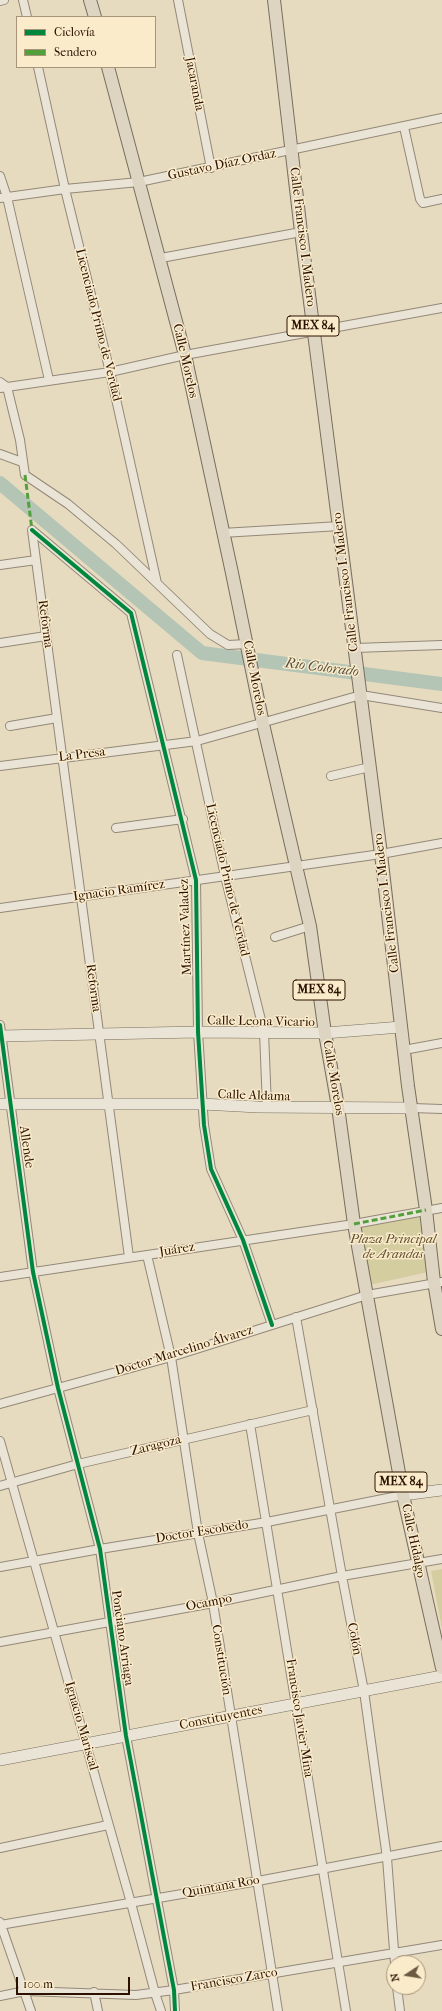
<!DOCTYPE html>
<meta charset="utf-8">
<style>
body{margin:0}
#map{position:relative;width:442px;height:2011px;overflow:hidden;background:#e7dbbf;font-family:"IM FELL French Canon",serif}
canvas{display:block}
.legend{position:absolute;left:16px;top:16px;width:140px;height:52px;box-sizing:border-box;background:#faeccb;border:1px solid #a8947a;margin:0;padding:5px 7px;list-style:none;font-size:12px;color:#2c1100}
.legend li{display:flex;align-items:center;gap:8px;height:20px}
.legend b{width:20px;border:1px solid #a8947a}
.north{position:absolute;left:386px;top:1955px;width:40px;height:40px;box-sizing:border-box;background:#faeccb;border:1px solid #a8947a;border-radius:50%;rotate:258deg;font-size:11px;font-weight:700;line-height:16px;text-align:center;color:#2c1100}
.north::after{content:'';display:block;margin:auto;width:14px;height:18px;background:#6d5843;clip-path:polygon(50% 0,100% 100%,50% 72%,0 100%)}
.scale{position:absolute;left:16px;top:1977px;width:114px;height:18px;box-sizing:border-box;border:2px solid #2c1100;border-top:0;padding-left:5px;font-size:12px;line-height:14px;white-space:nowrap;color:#2c1100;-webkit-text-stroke:3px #faeccb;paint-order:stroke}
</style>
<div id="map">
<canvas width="442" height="2011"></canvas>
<ul class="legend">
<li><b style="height:5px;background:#00873e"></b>Ciclovía</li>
<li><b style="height:5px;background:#51a03c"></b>Sendero</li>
</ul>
<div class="north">N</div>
<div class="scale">100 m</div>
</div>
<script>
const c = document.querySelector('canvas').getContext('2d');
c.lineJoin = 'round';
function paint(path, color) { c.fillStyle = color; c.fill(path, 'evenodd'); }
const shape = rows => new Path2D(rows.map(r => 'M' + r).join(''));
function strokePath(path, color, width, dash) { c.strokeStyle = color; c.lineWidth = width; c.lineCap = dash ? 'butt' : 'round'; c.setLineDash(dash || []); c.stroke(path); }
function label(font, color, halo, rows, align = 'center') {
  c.font = font + ' "IM FELL French Canon",serif'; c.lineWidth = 3; c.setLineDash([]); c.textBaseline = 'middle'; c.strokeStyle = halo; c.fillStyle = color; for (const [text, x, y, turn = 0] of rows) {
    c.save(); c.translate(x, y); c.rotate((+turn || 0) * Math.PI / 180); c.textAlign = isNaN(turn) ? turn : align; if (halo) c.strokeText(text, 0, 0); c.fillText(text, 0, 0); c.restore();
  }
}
paint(shape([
 [419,1211,428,1272,369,1285,357,1223],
 [442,1569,442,1629,431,1571]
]), '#d3cda0');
strokePath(shape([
 [0,483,202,653,442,684]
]), '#b4c5b5', 14);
const street = shape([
 [23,0,27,17],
 [178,0,211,168],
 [0,1,4,0],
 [38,67,65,189,110,372,157,583],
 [404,127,420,199,423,203,442,199],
 [0,176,7,197,49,380],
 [0,198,65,189,139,182,442,118],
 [161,258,301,232],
 [0,382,7,387,20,440,25,475,68,504,116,544,210,634,228,645,247,644],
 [0,388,110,372,185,355,442,308],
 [0,454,22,462],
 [32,530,131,613,196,880,198,1032,204,1125,211,1169,243,1240,272,1325],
 [32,530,129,1257],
 [222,533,340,526],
 [0,565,36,560],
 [0,643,46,636],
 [355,648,442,645],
 [177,655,225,876,264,1032,267,1107],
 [10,726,57,718],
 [0,766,197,741,361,695,442,708],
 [331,776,370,767],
 [116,828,183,819],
 [0,908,381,854,442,843],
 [275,937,310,926],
 [0,1025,33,1272,58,1388,100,1549,126,1736,174,1990,175,2011],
 [404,1050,442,1043],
 [412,1108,442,1109],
 [147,1255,171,1357,198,1533,213,1603,278,2011],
 [0,1277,354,1224,442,1208],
 [296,1317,342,1576,364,1691,387,1858,395,1963],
 [0,1404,171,1357,367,1295,442,1282],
 [250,1424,346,2011],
 [0,1441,131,1903,155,1993,161,2011],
 [0,1486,78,1464,313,1410],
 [0,1567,100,1549,267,1522,403,1495],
 [0,1642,213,1603,342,1576,442,1559],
 [0,1848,108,1825],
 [0,1922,31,2011],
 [0,1925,258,1881,442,1846],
 [397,1987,400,2011],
 [94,1992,98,2011],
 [0,1996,25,1991,136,1995,174,1990,442,1945]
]);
const secondary = shape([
 [0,1036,198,1032,325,1033,401,1027],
 [0,1104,202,1104,258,1107,412,1108],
 [403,1495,442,1490],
 [0,1760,442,1676]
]);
const primary = shape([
 [90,0,95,17],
 [274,0,301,232,381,854,408,1086,426,1210,434,1282,442,1329],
 [108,67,185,355,232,573,263,724,310,926,325,1033,338,1107,354,1224,403,1495,442,1668]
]);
strokePath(street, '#938878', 10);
strokePath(secondary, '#786e5e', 12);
strokePath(primary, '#786e5e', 14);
strokePath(street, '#eae4d6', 8);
strokePath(secondary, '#eae4d6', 11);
strokePath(primary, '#ded4c2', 12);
strokePath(shape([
 [25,475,32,530],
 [354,1224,426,1210]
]), '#51a03c', 3, [6, 3]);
strokePath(shape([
 [32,530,131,613,196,880,198,1032,204,1125,211,1169,243,1240,272,1325],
 [0,1025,33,1272,58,1388,100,1549,126,1736,174,1990,175,2011]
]), '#00873e', 4);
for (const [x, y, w] of [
 [313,326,52],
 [319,990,52],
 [401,1482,52]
]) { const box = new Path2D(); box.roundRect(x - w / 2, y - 10, w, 20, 3); c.fillStyle = '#faeccb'; c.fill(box); strokePath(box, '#2c1100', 1); }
label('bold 12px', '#2c1100', null, [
 ["MEX 84",313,326],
 ["MEX 84",319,990],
 ["MEX 84",401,1482]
]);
label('13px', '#2c1100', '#faeccb', [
 ["Jacaranda",194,84,79],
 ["Gustavo Díaz Ordaz",222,165,-12],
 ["Calle Francisco I. Madero",302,237,83],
 ["Licenciado Primo de Verdad",98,325,76],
 ["Calle Morelos",185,361,77],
 ["Calle Francisco I. Madero",346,582,-97],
 ["Reforma",45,624,82],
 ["Calle Morelos",254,678,79],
 ["La Presa",82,755,-7],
 ["Licenciado Primo de Verdad",227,880,77],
 ["Ignacio Ramírez",119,891,-8],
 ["Calle Francisco I. Madero",387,903,-97],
 ["Martínez Valadez",186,927,-92],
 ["Reforma",93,988,82],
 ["Calle Leona Vicario",261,1022,1],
 ["Calle Morelos",333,1078,80],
 ["Calle Aldama",254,1096,2],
 ["Allende",26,1147,82],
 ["Juárez",177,1250,-9],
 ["Doctor Marcelino Álvarez",184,1351,-17],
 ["Zaragoza",156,1446,-14],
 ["Doctor Escobedo",202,1532,-9],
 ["Calle Hidalgo",413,1541,78],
 ["Ocampo",209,1603,-11],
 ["Ponciano Arriaga",122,1638,82],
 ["Colón",354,1639,79],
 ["Constitución",221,1660,81],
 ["Constituyentes",221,1718,-11],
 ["Francisco Javier Mina",299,1718,81],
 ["Ignacio Mariscal",81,1726,74],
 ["Quintana Roo",221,1887,-10],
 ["Francisco Zarco",234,1980,-10]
]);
label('italic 13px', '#614f2f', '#faeccb', [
 ["Plaza Principal",393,1240],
 ["de Arandas",393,1255]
]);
label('italic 14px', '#544d3e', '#faeccb', [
 ["Rio Colorado",322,668,7]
]);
</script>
